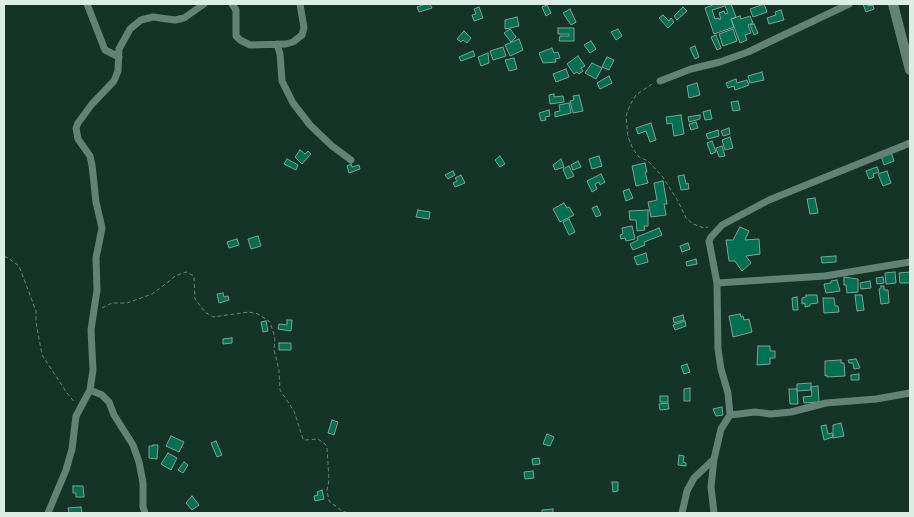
<!DOCTYPE html>
<style>
body{margin:0}
#map{position:relative;width:914px;height:517px;overflow:hidden;background:#143428;font-family:Ubuntu,sans-serif}
canvas{display:block}
.frame{position:absolute;inset:0;border:5px solid #dbede5;pointer-events:none}
</style>
<div id="map">
<canvas width="914" height="517"></canvas>
<div class="frame"></div>
</div>
<script>
const c = document.querySelector('canvas').getContext('2d');
c.lineJoin = 'round';
function paint(path, color) { c.fillStyle = color; c.fill(path, 'evenodd'); }
const shape = rows => new Path2D(rows.map(r => 'M' + r).join(''));
function strokePath(path, color, width, dash) { c.strokeStyle = color; c.lineWidth = width; c.lineCap = dash ? 'butt' : 'round'; c.setLineDash(dash || []); c.stroke(path); }
const building = shape([
 [425,4,430,4,432,8,419,12,417,7,425,4],
 [715,4,731,4,736,17,731,19,734,27,714,34,705,8,715,4],
 [725,6,728,13,725,14,724,11,719,13,721,19,719,20,719,18,715,19,712,10,725,6],
 [764,4,767,12,753,17,750,9,764,4],
 [863,4,868,4,868,6,873,5,874,9,866,12,863,4],
 [547,5,551,13,546,16,542,7,547,5],
 [479,7,483,18,474,21,472,15,476,14,474,9,479,7],
 [683,7,687,11,677,20,674,16,683,7],
 [570,9,576,22,571,25,563,13,570,9],
 [781,10,784,20,769,24,767,18,776,15,775,12,781,10],
 [663,15,669,21,671,18,674,22,668,28,659,18,663,15],
 [740,16,741,19,750,16,753,23,748,25,751,33,745,35,747,40,740,43,731,19,740,16],
 [517,17,519,26,505,29,505,20,517,17],
 [754,24,758,33,754,35,750,25,754,24],
 [558,28,574,28,574,41,559,41,560,36,569,36,569,34,558,34,558,28],
 [510,29,516,37,511,42,504,33,510,29],
 [618,29,622,36,616,40,611,32,618,29],
 [733,29,737,41,723,46,719,34,733,29],
 [464,31,471,38,467,43,463,40,461,42,457,39,464,31],
 [716,35,721,48,717,50,711,37,716,35],
 [519,39,523,50,510,56,505,45,519,39],
 [591,41,596,49,590,53,584,45,591,41],
 [695,46,699,57,695,59,690,48,695,46],
 [503,47,506,56,493,60,490,51,503,47],
 [552,48,554,53,558,52,560,58,555,59,556,62,543,63,539,53,552,48],
 [473,51,475,56,461,61,459,57,473,51],
 [488,53,489,63,481,66,478,57,488,53],
 [578,56,585,66,581,68,583,71,579,74,577,72,574,74,567,64,578,56],
 [607,57,614,60,609,70,602,67,607,57],
 [514,58,517,69,509,71,505,60,514,58],
 [592,63,602,68,596,79,585,73,592,63],
 [566,69,569,77,556,82,553,74,566,69],
 [762,72,764,80,750,83,748,76,762,72],
 [609,76,612,83,600,89,597,83,609,76],
 [736,79,737,83,747,80,749,85,735,90,734,86,728,88,726,83,736,79],
 [697,83,700,95,689,98,687,86,697,83],
 [554,94,554,97,563,96,564,102,550,104,549,95,554,94],
 [579,95,583,111,573,113,570,101,574,100,573,96,579,95],
 [738,101,740,110,733,111,731,102,738,101],
 [569,103,571,113,555,117,555,112,560,111,559,105,569,103],
 [549,110,550,116,545,117,546,120,541,121,539,113,549,110],
 [710,110,712,119,705,120,703,112,710,110],
 [681,115,684,134,674,136,672,123,667,124,666,117,681,115],
 [700,115,700,119,689,122,688,117,700,115],
 [696,122,698,128,691,130,689,124,696,122],
 [651,123,656,140,650,142,646,131,638,134,636,128,651,123],
 [729,128,730,134,723,136,721,131,729,128],
 [718,130,719,136,708,139,706,134,718,130],
 [730,137,733,148,725,150,722,140,730,137],
 [712,141,716,152,711,154,707,143,712,141],
 [722,146,725,156,719,157,716,148,722,146],
 [300,150,305,154,308,151,311,154,302,164,295,157,300,150],
 [891,152,894,161,884,165,881,156,891,152],
 [500,156,505,164,500,167,495,160,500,156],
 [599,156,602,166,592,169,589,159,599,156],
 [287,159,298,165,296,170,284,164,287,159],
 [561,159,564,167,555,170,553,165,561,159],
 [578,161,581,167,573,170,571,165,578,161],
 [645,163,647,172,645,172,648,183,636,186,632,166,645,163],
 [351,164,352,167,359,165,360,169,349,173,347,166,351,164],
 [569,166,574,176,567,179,563,169,569,166],
 [877,167,879,172,873,174,874,177,869,179,866,171,877,167],
 [453,171,455,175,448,179,445,175,453,171],
 [887,171,891,183,883,186,878,174,887,171],
 [601,174,605,182,600,185,599,182,595,184,597,189,592,192,587,181,601,174],
 [461,175,465,183,455,187,453,183,457,181,455,178,461,175],
 [684,175,686,184,688,183,689,189,681,190,678,176,684,175],
 [663,181,667,204,664,204,666,215,651,217,648,202,657,200,654,183,663,181],
 [629,189,633,198,626,201,623,191,629,189],
 [815,198,818,213,810,214,807,199,815,198],
 [564,203,567,208,569,207,574,215,560,222,553,209,564,203],
 [597,206,601,215,596,217,592,208,597,206],
 [418,210,430,212,429,219,416,217,418,210],
 [648,210,648,226,644,226,645,230,637,231,636,220,630,220,629,211,648,210],
 [569,219,575,232,569,235,563,222,569,219],
 [632,226,635,239,626,241,625,238,621,239,620,235,623,234,622,228,632,226],
 [740,227,749,231,745,240,759,239,760,254,746,256,751,263,742,271,735,261,729,261,726,240,733,240,740,227],
 [659,228,662,235,644,242,645,245,633,250,630,244,638,240,637,237,659,228],
 [258,236,261,246,251,249,248,239,258,236],
 [237,239,239,245,229,248,227,242,237,239],
 [688,243,690,249,682,252,680,246,688,243],
 [646,253,648,262,637,265,634,257,646,253],
 [836,256,836,262,822,263,821,257,836,256],
 [696,259,697,264,687,266,686,262,696,259],
 [895,272,896,283,886,284,885,273,895,272],
 [910,272,910,283,900,283,899,273,910,272],
 [844,277,858,279,858,292,847,293,846,285,844,285,844,277],
 [883,277,884,283,877,284,876,278,883,277],
 [837,280,840,291,826,293,824,284,831,283,831,281,837,280],
 [870,281,871,288,861,289,860,283,870,281],
 [881,286,884,286,884,290,888,290,889,303,881,304,879,289,881,288,881,286],
 [223,293,224,297,228,296,229,300,219,303,217,294,223,293],
 [806,295,817,295,818,303,810,304,810,306,805,307,805,303,802,304,802,298,806,297,806,295],
 [855,295,862,295,864,310,857,311,855,295],
 [797,297,798,310,793,310,792,298,797,297],
 [823,298,834,298,835,306,838,306,839,312,824,313,823,298],
 [740,314,741,317,743,316,744,320,749,319,752,332,733,337,729,316,740,314],
 [683,315,684,320,674,323,673,318,683,315],
 [287,320,292,320,291,331,278,329,279,324,287,325,287,320],
 [266,321,268,331,263,332,261,322,266,321],
 [685,321,686,326,675,330,673,325,685,321],
 [232,338,232,343,223,344,223,339,232,338],
 [279,343,291,343,291,350,279,350,279,343],
 [758,346,770,346,770,351,775,351,775,358,770,358,770,364,757,365,758,346],
 [856,359,860,368,854,369,853,363,849,363,848,360,856,359],
 [841,360,841,363,844,363,845,376,827,377,827,375,825,376,825,361,841,360],
 [687,364,690,372,684,374,681,366,687,364],
 [859,374,859,380,851,380,851,375,859,374],
 [811,383,811,390,797,391,797,384,811,383],
 [818,386,819,402,804,403,803,397,812,396,811,387,818,386],
 [690,388,690,401,684,401,684,389,690,388],
 [789,389,797,389,798,404,790,404,789,389],
 [660,396,668,396,668,402,660,402,660,396],
 [668,403,669,409,660,410,659,404,668,403],
 [722,407,723,415,716,416,713,409,722,407],
 [332,420,338,422,334,435,328,433,332,420],
 [841,423,844,436,833,438,833,425,841,423],
 [826,425,828,434,832,433,833,437,824,440,821,426,826,425],
 [547,434,554,437,550,446,543,444,547,434],
 [171,436,184,442,179,452,166,446,171,436],
 [216,441,222,455,217,457,211,443,216,441],
 [153,445,158,445,157,459,149,458,149,446,153,446,153,445],
 [168,453,177,458,171,470,161,464,168,453],
 [679,455,684,456,683,462,686,463,686,466,678,465,679,455],
 [539,458,540,464,533,465,532,459,539,458],
 [184,462,188,465,183,473,178,470,184,462],
 [533,471,534,478,525,479,524,472,533,471],
 [612,482,618,482,618,491,613,492,612,482],
 [73,486,83,486,84,497,76,497,76,493,73,493,73,486],
 [322,490,324,499,315,501,314,496,318,495,317,492,322,490],
 [192,496,199,505,192,510,186,503,192,496],
 [81,507,82,513,69,513,68,508,81,507],
 [553,509,553,513,542,513,542,510,553,509]
]);
paint(building, '#006f52');
strokePath(building, '#80a394', 1);
strokePath(shape([
 [652,84,636,95,630,105,626,116,628,137,633,149,639,157,648,161,662,176,678,201,686,218,693,224,704,228,708,227],
 [4,256,8,258,19,266,36,311,36,322,42,355,67,393,75,403],
 [102,308,112,303,127,303,152,294,168,282,175,276,186,272,194,276,195,299,205,312,213,317,249,312,258,314,270,322,275,338,274,350,279,370,280,390,294,411,303,439,305,440,318,439,325,444,327,447,329,480,327,491,329,501,342,511,349,513]
]), '#6b857b', 1, [4, 2.5]);
strokePath(shape([
 [87,4,105,50,119,57],
 [232,4,236,10,236,36,240,40,250,45,286,44,293,42,302,35,304,28,300,4],
 [277,44,280,54,282,81,293,103,310,125,332,146,351,160],
 [660,81,691,69,720,62,748,52,849,4],
 [717,283,825,276,910,262],
 [90,390,102,395,109,402,114,415,133,445,139,462,143,483,143,507,145,513],
 [730,415,728,393,721,369,718,349,717,283,709,241,711,237,722,225,769,200,910,143],
 [48,513,66,470,72,449,76,416,90,390,93,370,91,330,97,290,96,258,102,228,96,202,92,165,90,156,78,139,76,128,78,123,92,104,114,81,118,71,119,49,130,29,141,20,153,17,175,20,184,18,204,4],
 [682,513,687,491,694,478,714,459],
 [714,513,711,487,714,459,721,429,730,415,755,412,771,414,791,412,826,403,876,399,910,393]
]), '#628375', 7);
strokePath(shape([
 [893,4,910,70]
]), '#628375', 10);
</script>
